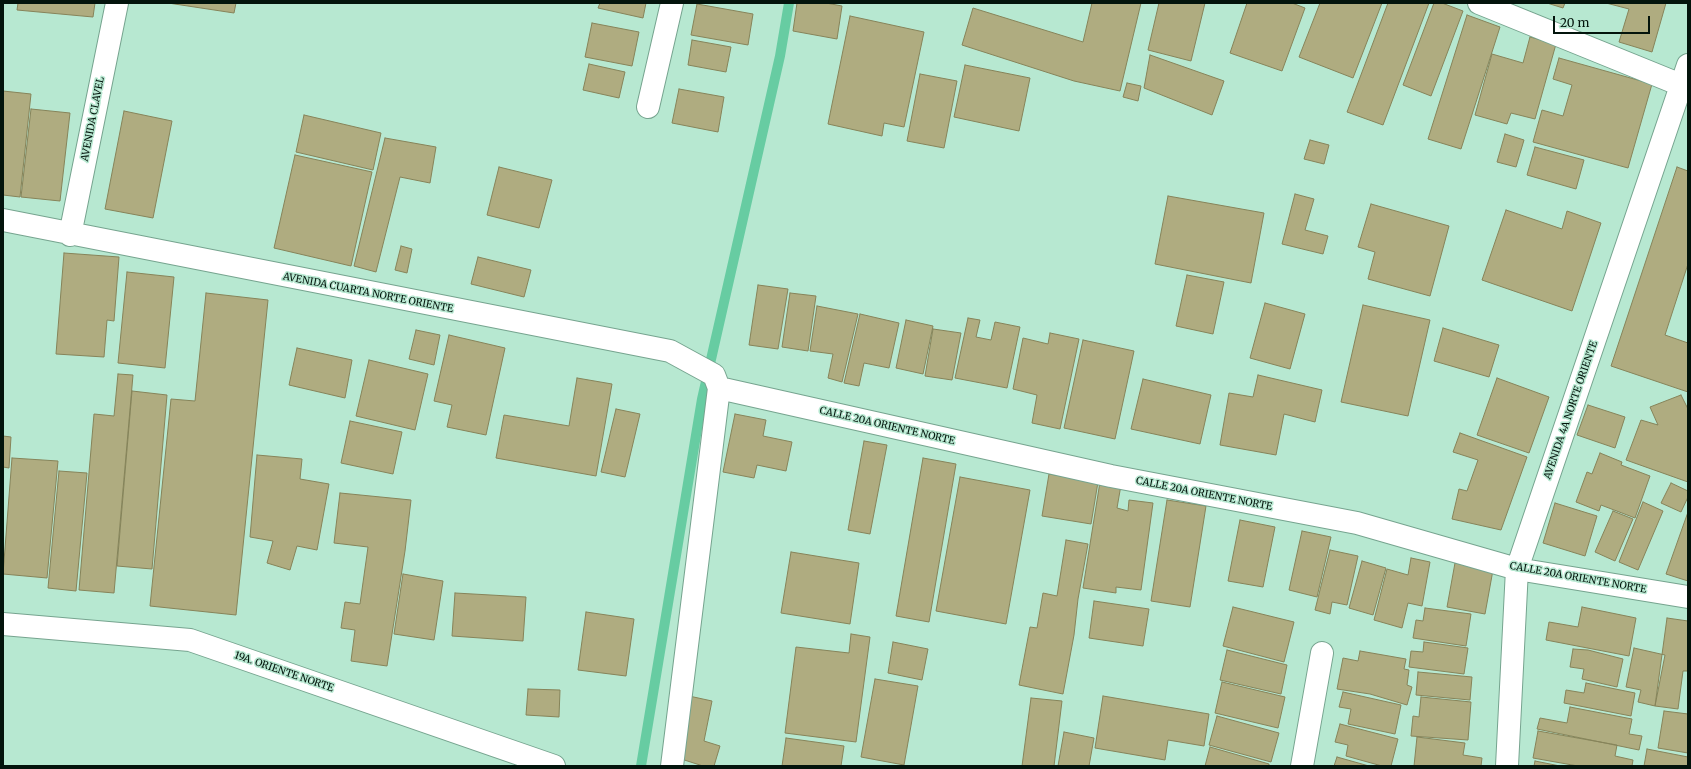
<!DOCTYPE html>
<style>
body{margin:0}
#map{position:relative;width:1691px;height:769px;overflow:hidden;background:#b7e8d1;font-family:Merriweather,serif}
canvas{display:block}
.frame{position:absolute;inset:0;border:4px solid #03140c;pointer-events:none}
.scale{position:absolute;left:1553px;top:16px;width:97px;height:18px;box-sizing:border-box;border:2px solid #03140c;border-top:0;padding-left:5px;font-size:12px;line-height:14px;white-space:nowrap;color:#03140c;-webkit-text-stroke:3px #b7e8d1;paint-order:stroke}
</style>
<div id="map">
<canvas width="1691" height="769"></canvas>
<div class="frame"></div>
<div class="scale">20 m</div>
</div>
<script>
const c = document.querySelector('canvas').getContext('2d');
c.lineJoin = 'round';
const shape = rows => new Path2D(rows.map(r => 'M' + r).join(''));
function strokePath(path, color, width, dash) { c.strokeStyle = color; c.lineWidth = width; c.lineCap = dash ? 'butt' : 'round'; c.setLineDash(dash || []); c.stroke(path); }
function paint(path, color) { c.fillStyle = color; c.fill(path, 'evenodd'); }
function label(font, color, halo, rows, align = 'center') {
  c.font = font + ' Merriweather,serif'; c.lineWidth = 3; c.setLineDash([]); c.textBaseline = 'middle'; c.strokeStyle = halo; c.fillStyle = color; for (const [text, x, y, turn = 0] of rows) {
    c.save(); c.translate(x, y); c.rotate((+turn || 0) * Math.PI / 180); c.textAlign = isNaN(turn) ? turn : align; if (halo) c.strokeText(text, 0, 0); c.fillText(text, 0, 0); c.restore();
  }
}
strokePath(shape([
 [641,766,702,399,780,56,789,3]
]), '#67cca2', 10);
const building = shape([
 [18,3,95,3,93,17,17,10,18,3],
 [168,3,236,3,234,13,168,3],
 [600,3,646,3,643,18,598,8,600,3],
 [797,3,826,3,842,6,837,39,793,31,797,3],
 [1092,3,1141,3,1120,91,1074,81,962,45,973,8,1083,42,1092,3],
 [1159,3,1205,3,1191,61,1148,50,1159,3],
 [1247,3,1292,3,1305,8,1282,71,1230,53,1247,3],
 [1320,3,1382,3,1353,78,1299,57,1320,3],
 [1388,3,1429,3,1383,125,1347,112,1388,3],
 [1434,3,1442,3,1463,11,1431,96,1403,85,1434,3],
 [1547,3,1565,3,1563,8,1547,3],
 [1606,3,1666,3,1652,52,1619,42,1629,9,1606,3],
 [697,4,753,14,748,45,691,35,697,4],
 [1467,15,1500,27,1461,149,1428,139,1467,15],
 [850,16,924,32,904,127,884,123,882,136,828,124,850,16],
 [592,23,639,32,632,66,585,57,592,23],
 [1530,37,1556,44,1535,119,1511,113,1507,124,1475,115,1492,54,1523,63,1530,37],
 [692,40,731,47,726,72,688,65,692,40],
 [1150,55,1224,81,1212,115,1144,88,1150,55],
 [1559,58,1652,84,1628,168,1533,142,1542,110,1563,116,1572,85,1553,79,1559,58],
 [589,64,625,72,619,98,583,90,589,64],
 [965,65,1030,78,1019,131,954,117,965,65],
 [920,74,957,81,944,148,907,141,920,74],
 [1127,83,1141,86,1138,101,1123,97,1127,83],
 [679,89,724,97,718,132,672,123,679,89],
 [3,91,31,94,20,197,3,195,3,91],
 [31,109,70,113,60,201,21,197,31,109],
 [124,111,172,121,153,218,105,209,124,111],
 [304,115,381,133,373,170,296,152,304,115],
 [1505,134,1524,140,1516,167,1497,162,1505,134],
 [385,138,436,147,430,183,400,177,376,272,354,266,385,138],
 [1310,140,1329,145,1324,164,1304,159,1310,140],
 [1535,147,1584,160,1576,189,1527,175,1535,147],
 [295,155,372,172,351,266,274,248,295,155],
 [499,167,552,180,539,228,487,215,499,167],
 [1677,167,1688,171,1688,264,1665,335,1688,343,1688,392,1611,366,1677,167],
 [1295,194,1314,199,1305,230,1328,236,1323,254,1282,244,1295,194],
 [1168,196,1264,213,1251,283,1155,264,1168,196],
 [1371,204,1449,226,1430,296,1368,279,1375,252,1358,247,1371,204],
 [1506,210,1562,229,1567,211,1601,223,1572,311,1482,280,1506,210],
 [401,246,412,249,407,273,395,270,401,246],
 [64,253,119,257,114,321,107,320,104,357,56,354,64,253],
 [478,257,531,270,524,297,471,284,478,257],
 [127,272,174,277,165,368,118,363,127,272],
 [1187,275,1224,282,1213,334,1176,326,1187,275],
 [758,285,788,289,778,349,749,345,758,285],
 [206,293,268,300,236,615,150,606,171,399,195,401,206,293],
 [790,293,816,296,808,351,782,347,790,293],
 [1265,303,1305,314,1290,369,1250,358,1265,303],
 [1363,305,1430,320,1408,416,1341,402,1363,305],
 [817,306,858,314,842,382,828,378,833,354,810,351,817,306],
 [860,314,899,323,889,368,864,363,859,386,844,383,860,314],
 [968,318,980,320,976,337,991,340,995,322,1020,327,1007,388,955,378,968,318],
 [906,320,933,326,923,374,896,368,906,320],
 [1443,328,1499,345,1489,377,1434,361,1443,328],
 [933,329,961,333,952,380,925,376,933,329],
 [416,330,440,335,434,365,409,359,416,330],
 [1050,333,1079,339,1060,429,1032,423,1037,395,1013,389,1023,338,1048,344,1050,333],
 [449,335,505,348,486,435,447,427,452,405,434,401,449,335],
 [1083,340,1134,351,1115,439,1064,428,1083,340],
 [297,348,352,360,345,398,289,385,297,348],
 [369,360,428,374,415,430,356,416,369,360],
 [118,374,133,375,114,593,79,590,94,414,114,416,118,374],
 [1258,375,1322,390,1315,422,1284,414,1276,455,1220,445,1229,393,1253,397,1258,375],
 [577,378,612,384,596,476,496,458,504,415,569,426,577,378],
 [1497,378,1549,397,1529,453,1477,435,1497,378],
 [1143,379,1211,395,1200,444,1131,429,1143,379],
 [132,391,167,395,152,569,117,566,132,391],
 [1681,395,1688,409,1688,482,1626,460,1641,420,1658,425,1650,407,1681,395],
 [1588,405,1625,417,1615,448,1577,435,1588,405],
 [616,409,640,414,625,477,601,472,616,409],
 [735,414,766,420,763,436,792,442,786,471,757,465,754,478,723,472,735,414],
 [350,421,402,432,393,474,341,463,350,421],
 [1460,433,1527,457,1501,530,1452,519,1459,489,1467,491,1478,460,1453,452,1460,433],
 [3,436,11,437,9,468,3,467,3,436],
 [864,441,887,445,870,534,848,530,864,441],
 [1600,453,1622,462,1621,465,1650,476,1635,518,1601,505,1599,511,1576,502,1587,472,1592,474,1600,453],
 [257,455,302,459,300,479,329,484,317,550,297,546,290,570,267,563,273,541,250,537,257,455],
 [12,458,58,461,47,578,3,574,12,458],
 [923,458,956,464,929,622,896,616,923,458],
 [59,471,87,473,76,591,48,588,59,471],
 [1049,474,1098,482,1091,524,1042,516,1049,474],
 [960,477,1030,490,1006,624,936,611,960,477],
 [1100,482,1121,485,1117,508,1128,511,1129,500,1153,503,1141,590,1116,587,1116,593,1083,588,1100,482],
 [1671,483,1688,491,1688,497,1681,512,1661,503,1671,483],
 [340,493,411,500,405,551,387,666,351,661,355,630,341,628,345,602,360,604,368,547,334,543,340,493],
 [1167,500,1206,506,1190,607,1151,601,1167,500],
 [1643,502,1663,511,1638,570,1619,562,1643,502],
 [1555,503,1597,516,1585,556,1543,543,1555,503],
 [1613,511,1633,519,1615,561,1595,552,1613,511],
 [1688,512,1688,581,1666,574,1688,512],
 [1240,520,1275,527,1263,587,1228,581,1240,520],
 [1302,531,1331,537,1317,597,1289,590,1302,531],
 [1066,540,1088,544,1078,599,1074,635,1063,694,1019,685,1030,627,1037,628,1043,593,1057,596,1066,540],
 [1330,550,1358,556,1347,605,1332,602,1330,614,1315,610,1330,550],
 [791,552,859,563,850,624,781,613,791,552],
 [1411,558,1430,562,1422,606,1408,603,1402,628,1374,620,1387,569,1408,575,1411,558],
 [1362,561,1386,568,1373,615,1349,608,1362,561],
 [1455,563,1493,570,1485,614,1447,607,1455,563],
 [403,574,443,581,434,640,394,634,403,574],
 [455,593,526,597,523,641,452,636,455,593],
 [1094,601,1149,609,1143,646,1089,638,1094,601],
 [1233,607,1294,622,1284,662,1223,646,1233,607],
 [1582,607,1636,618,1629,656,1546,640,1549,622,1578,627,1582,607],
 [1425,608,1471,614,1466,646,1413,638,1416,620,1423,621,1425,608],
 [586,612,634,619,626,676,578,670,586,612],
 [1667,618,1688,621,1688,671,1683,671,1678,709,1655,706,1667,618],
 [851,634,870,637,856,742,785,733,796,647,849,653,851,634],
 [893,642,928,649,922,680,888,673,893,642],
 [1424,642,1468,648,1464,674,1409,667,1411,651,1423,652,1424,642],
 [1634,648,1665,655,1655,706,1638,702,1641,690,1626,687,1634,648],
 [1573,649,1588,650,1623,659,1617,687,1582,679,1584,669,1570,667,1573,649],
 [1227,650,1287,665,1281,694,1220,680,1227,650],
 [1360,651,1406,659,1404,669,1409,670,1407,685,1412,687,1407,705,1370,694,1337,689,1343,658,1358,661,1360,651],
 [1418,672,1472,677,1470,700,1416,695,1418,672],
 [875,679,918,686,904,765,861,757,875,679],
 [1222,682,1285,697,1278,728,1215,713,1222,682],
 [1586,683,1635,693,1631,716,1564,703,1566,690,1584,693,1586,683],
 [528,689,560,690,559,717,526,715,528,689],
 [1343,692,1401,705,1395,734,1348,724,1351,709,1339,707,1343,692],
 [689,696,712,701,704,741,720,746,714,766,703,766,675,757,689,696],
 [1103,696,1209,714,1204,746,1168,740,1165,760,1095,748,1103,696],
 [1421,697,1471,702,1468,740,1411,736,1413,716,1419,717,1421,697],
 [1031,698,1062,701,1054,766,1022,766,1031,698],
 [1570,707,1632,719,1629,734,1642,736,1639,750,1537,729,1540,718,1567,723,1570,707],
 [1664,711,1688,714,1688,753,1658,748,1664,711],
 [1217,716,1279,733,1271,762,1209,745,1217,716],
 [1340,724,1398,739,1391,766,1382,766,1346,756,1348,745,1335,742,1340,724],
 [1538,731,1617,745,1615,756,1633,760,1632,766,1578,766,1533,758,1538,731],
 [1064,732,1094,738,1089,766,1058,766,1064,732],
 [1417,737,1465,743,1463,755,1482,758,1481,766,1414,766,1417,737],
 [786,738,844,746,841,766,782,766,786,738],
 [1210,747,1269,764,1269,766,1205,766,1210,747],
 [1647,749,1688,757,1688,766,1644,766,1647,749],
 [1337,757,1369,766,1334,766,1337,757],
 [1535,761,1560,766,1534,766,1535,761]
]);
paint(building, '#afac80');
strokePath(building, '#868359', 1);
const street = shape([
 [1479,3,1681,85],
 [648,107,672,3],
 [3,220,670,351,714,375,719,388],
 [70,235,117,3],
 [719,388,1111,476,1357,523,1517,569,1688,597],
 [3,624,190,640,554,766],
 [672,766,719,388],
 [1302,766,1322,653],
 [1507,766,1517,569,1688,65]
]);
strokePath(street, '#76a48f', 24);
strokePath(street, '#fff', 22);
label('10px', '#03140c', '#b7e8d1', [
 ["AVENIDA CLAVEL",93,119,-79],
 ["AVENIDA CUARTA NORTE ORIENTE",368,293,11],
 ["AVENIDA 4A NORTE ORIENTE",1571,410,-71],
 ["CALLE 20A ORIENTE NORTE",887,426,13],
 ["CALLE 20A ORIENTE NORTE",1204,494,11],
 ["CALLE 20A ORIENTE NORTE",1578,578,10],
 ["19A. ORIENTE NORTE",284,672,19]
]);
</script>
